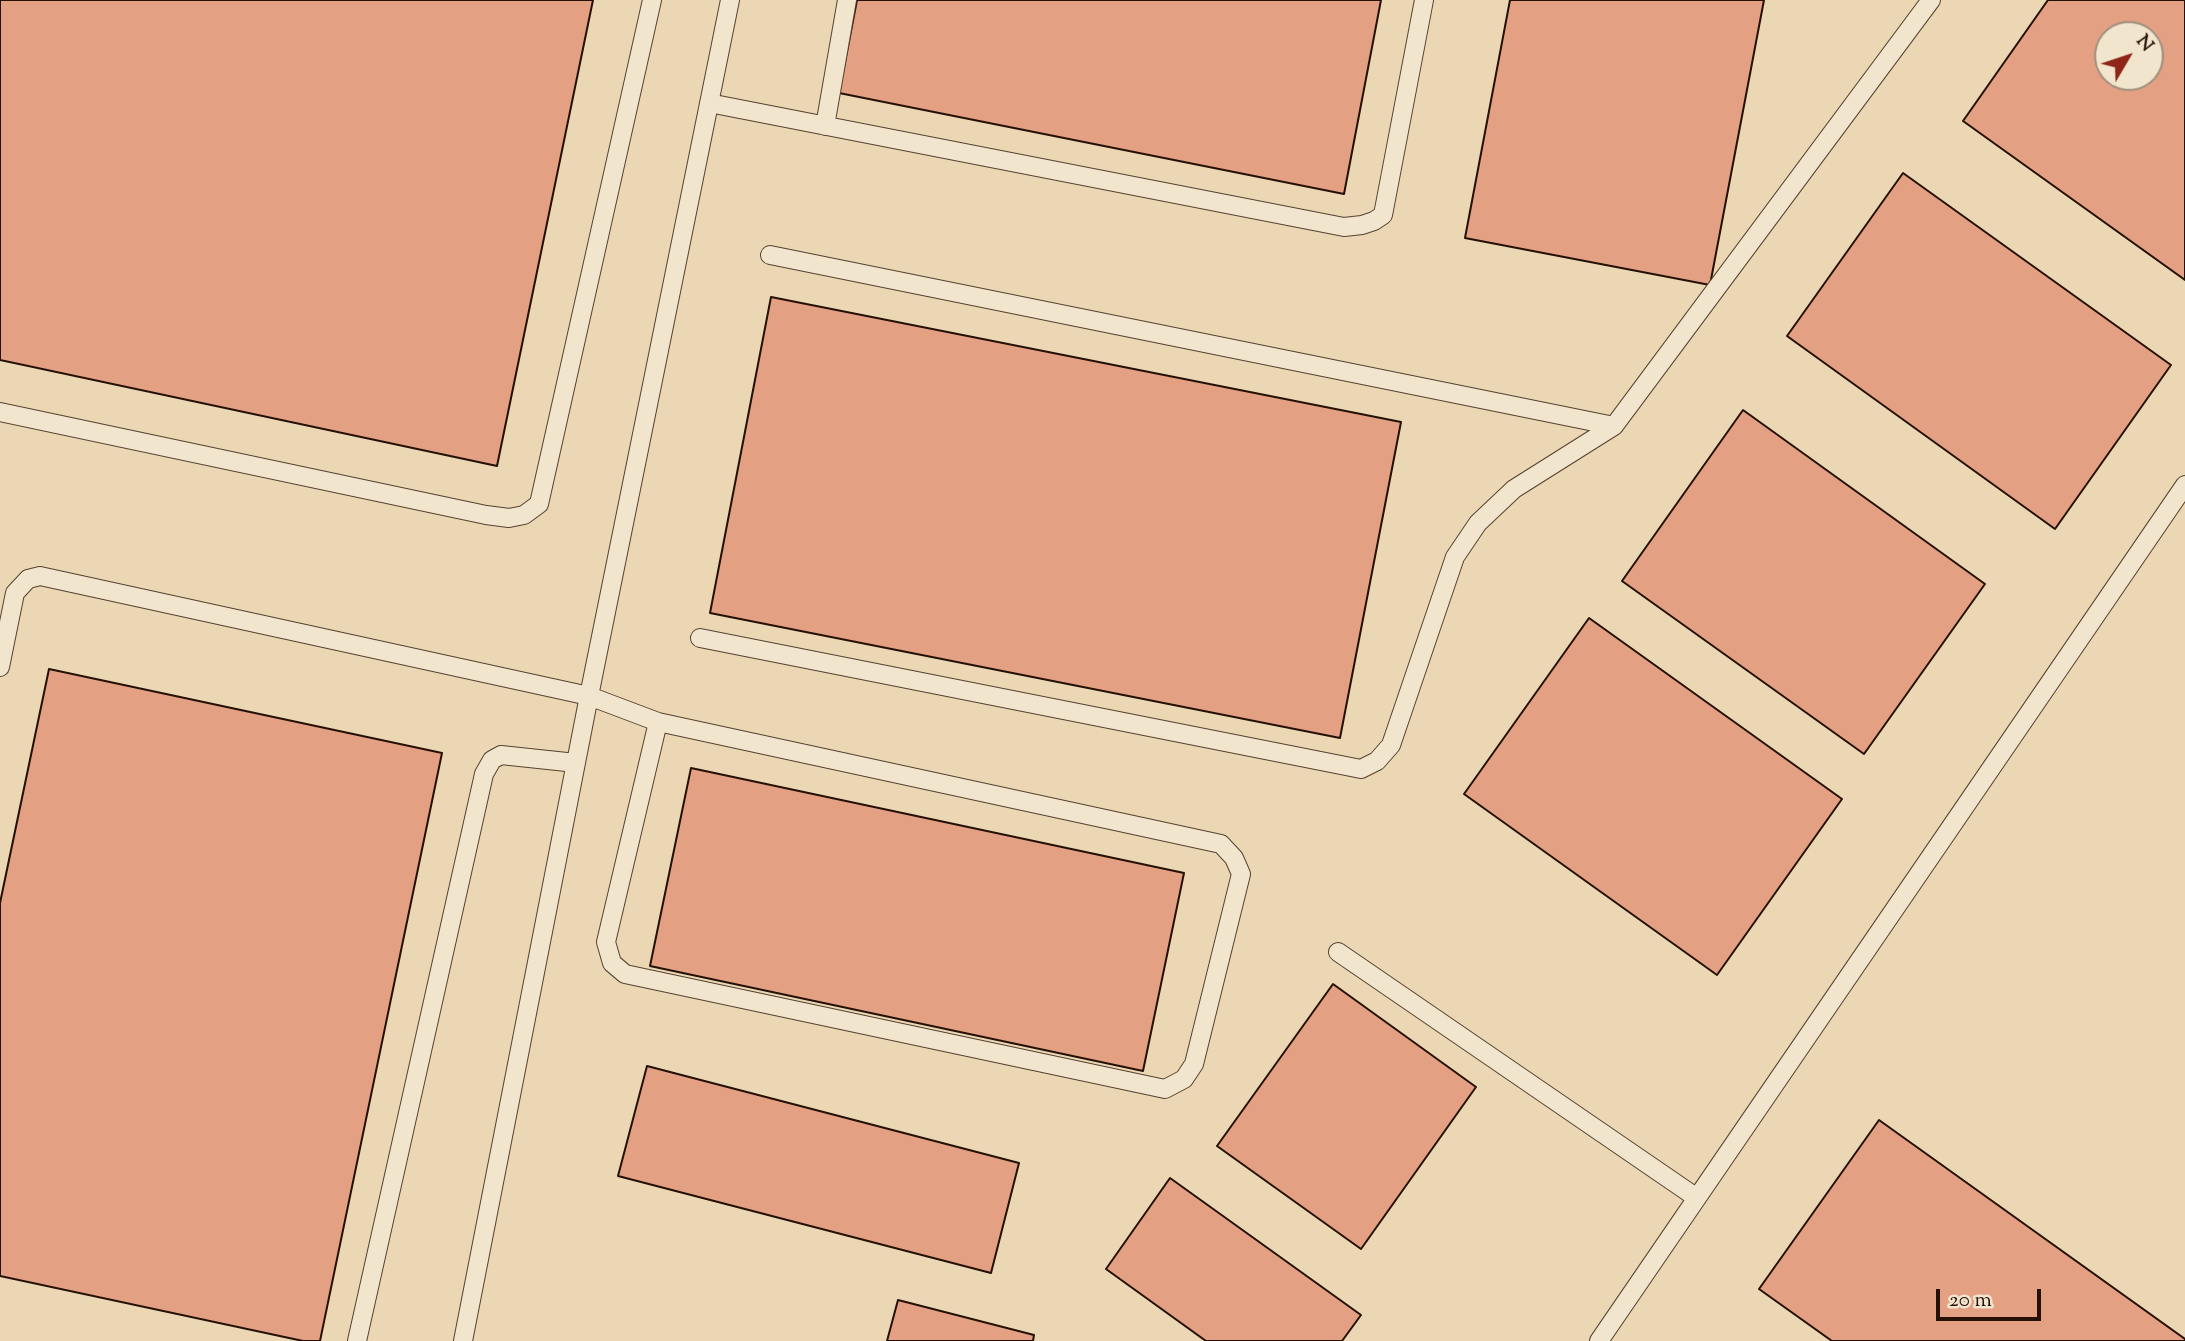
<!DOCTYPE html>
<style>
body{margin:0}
#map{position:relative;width:2185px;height:1341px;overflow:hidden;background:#ebd7b3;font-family:"Sorts Mill Goudy",serif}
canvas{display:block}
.north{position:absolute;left:2094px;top:21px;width:70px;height:70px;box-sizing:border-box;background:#f2e5ce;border:2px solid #a0907d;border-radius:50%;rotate:51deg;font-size:19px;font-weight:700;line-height:28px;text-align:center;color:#251004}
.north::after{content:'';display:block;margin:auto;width:24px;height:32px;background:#8f2418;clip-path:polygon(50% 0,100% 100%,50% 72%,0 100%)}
.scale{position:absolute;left:1936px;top:1289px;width:105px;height:32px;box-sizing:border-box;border:4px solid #251004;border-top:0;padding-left:9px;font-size:21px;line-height:24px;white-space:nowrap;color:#251004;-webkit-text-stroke:5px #f2e5ce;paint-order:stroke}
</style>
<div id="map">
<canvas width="2185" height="1341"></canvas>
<div class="north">N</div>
<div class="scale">20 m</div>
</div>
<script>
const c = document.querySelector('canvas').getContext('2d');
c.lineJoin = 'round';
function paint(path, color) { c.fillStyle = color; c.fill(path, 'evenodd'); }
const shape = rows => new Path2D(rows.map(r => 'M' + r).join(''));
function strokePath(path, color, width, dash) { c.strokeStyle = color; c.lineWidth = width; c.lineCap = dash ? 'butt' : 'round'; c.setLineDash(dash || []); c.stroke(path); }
const building = shape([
 [0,0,593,0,497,466,0,360,0,0],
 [857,0,1381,0,1344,194,839,93,857,0],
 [1510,0,1764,0,1710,285,1465,238,1510,0],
 [2048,0,2185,0,2185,280,1963,121,2048,0],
 [2108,35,2150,35,2150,77,2108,77,2108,35],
 [1903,173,2171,365,2055,529,1787,336,1903,173],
 [771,297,1401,422,1340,738,710,613,771,297],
 [1743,410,1985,584,1864,754,1622,581,1743,410],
 [1589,618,1842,799,1717,975,1464,794,1589,618],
 [49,669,442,753,320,1341,303,1341,0,1276,0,903,49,669],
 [691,768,1184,873,1143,1071,650,966,691,768],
 [1333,984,1476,1087,1361,1249,1217,1146,1333,984],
 [647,1066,1019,1163,991,1273,618,1176,647,1066],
 [1879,1120,2185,1339,2185,1341,1832,1341,1759,1289,1879,1120],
 [1170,1178,1361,1315,1342,1341,1206,1341,1106,1269,1170,1178],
 [898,1300,1034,1335,1033,1341,887,1341,898,1300]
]);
paint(building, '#e3a083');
strokePath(building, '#251004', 2);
const service = shape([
 [709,103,1344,227,1362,225,1374,221,1383,215,1424,0],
 [825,126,847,0],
 [770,255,1614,426],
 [0,412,486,515,509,518,524,515,539,504,652,0],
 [700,638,1361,769,1377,761,1391,745,1455,557,1478,523,1514,489,1614,426,1931,0],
 [0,667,15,593,28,579,40,576,589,696,658,722,1221,844,1234,858,1241,874,1194,1064,1184,1079,1165,1089,625,974,612,963,606,942,658,722],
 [1338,952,1697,1198],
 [357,1341,484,774,492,760,501,755,576,763],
 [463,1341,589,696,730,0],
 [1599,1341,2185,485]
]);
strokePath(service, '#564230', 20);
strokePath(service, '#f2e5ce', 18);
</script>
